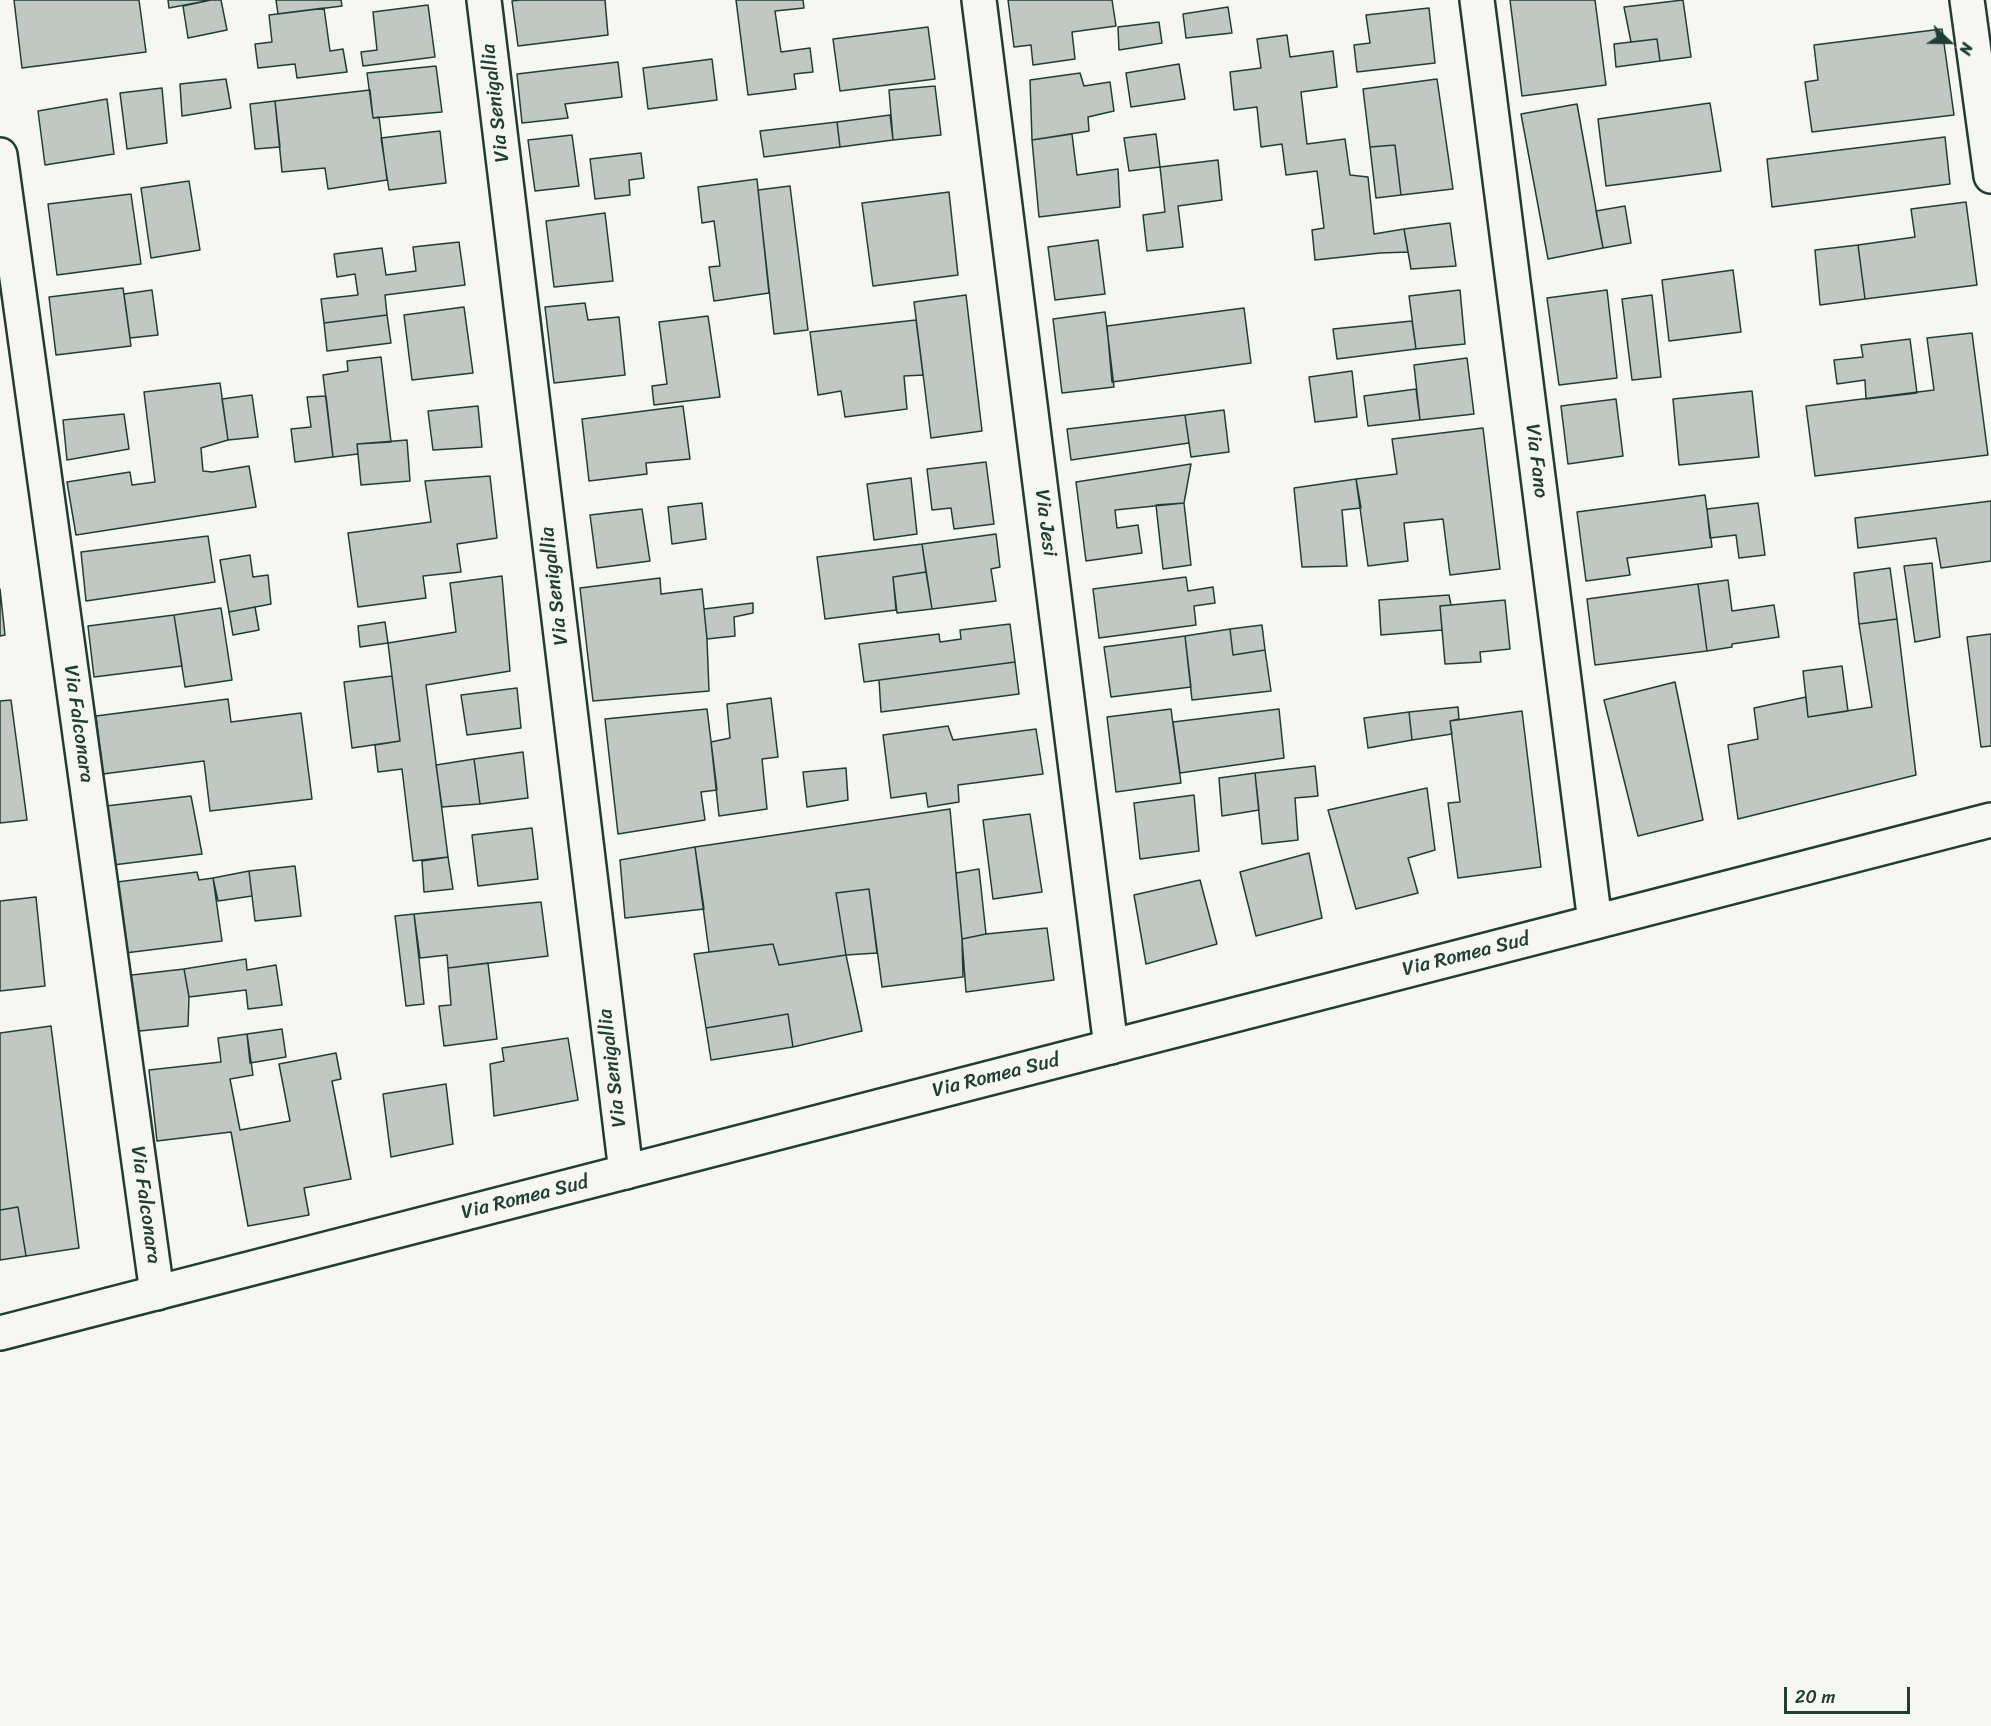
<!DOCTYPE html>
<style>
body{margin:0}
#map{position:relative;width:1991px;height:1726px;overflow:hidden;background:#f6f6f2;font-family:Sriracha,sans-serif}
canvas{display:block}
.north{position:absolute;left:1919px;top:12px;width:60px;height:60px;-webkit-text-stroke:4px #f6f6f2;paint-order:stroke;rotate:112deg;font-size:16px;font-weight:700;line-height:24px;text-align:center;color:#1f3d34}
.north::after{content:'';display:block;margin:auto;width:21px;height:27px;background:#1f3d34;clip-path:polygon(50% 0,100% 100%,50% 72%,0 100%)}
.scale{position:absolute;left:1784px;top:1687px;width:126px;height:27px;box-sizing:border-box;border:3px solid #1f3d34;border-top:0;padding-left:8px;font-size:18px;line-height:21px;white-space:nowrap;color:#1f3d34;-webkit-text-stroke:4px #f6f6f2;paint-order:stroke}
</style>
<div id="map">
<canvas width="1991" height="1726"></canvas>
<div class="north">N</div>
<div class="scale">20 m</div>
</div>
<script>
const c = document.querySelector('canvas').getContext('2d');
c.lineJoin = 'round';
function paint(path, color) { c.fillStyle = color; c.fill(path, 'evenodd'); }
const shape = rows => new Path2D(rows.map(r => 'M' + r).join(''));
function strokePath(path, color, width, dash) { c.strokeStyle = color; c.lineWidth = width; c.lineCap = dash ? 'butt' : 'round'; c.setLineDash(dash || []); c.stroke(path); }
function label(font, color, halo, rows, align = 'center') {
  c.font = font + ' Sriracha,sans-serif'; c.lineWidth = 6; c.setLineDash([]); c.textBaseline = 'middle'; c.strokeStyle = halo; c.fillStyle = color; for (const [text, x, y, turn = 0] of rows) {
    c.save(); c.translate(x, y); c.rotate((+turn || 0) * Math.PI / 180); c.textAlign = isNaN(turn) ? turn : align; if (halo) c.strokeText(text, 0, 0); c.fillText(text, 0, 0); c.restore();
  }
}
const building = shape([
 [14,0,139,0,146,52,22,68,14,0],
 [168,0,211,0,169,8,168,0],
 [211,0,221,0,227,30,188,38,183,6,211,0],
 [276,0,341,0,342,6,278,14,276,0],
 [520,0,605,0,608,35,518,46,512,1,520,0],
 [736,0,803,0,804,8,775,11,781,52,810,48,813,72,794,74,796,89,748,95,736,0],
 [1008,0,1112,0,1116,26,1072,32,1075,59,1033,65,1031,45,1014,47,1008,0],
 [1510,0,1595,0,1606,85,1522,96,1510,0],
 [1683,0,1691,57,1660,61,1657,39,1631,42,1624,7,1683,0],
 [428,5,435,57,363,66,361,52,377,50,373,12,428,5],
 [1228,7,1232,33,1186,38,1183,14,1228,7],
 [324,8,330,51,343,49,347,72,297,78,295,64,258,68,255,44,272,42,269,15,324,8],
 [1429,8,1435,63,1357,72,1354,45,1370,43,1366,15,1429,8],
 [1159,22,1162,43,1119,50,1118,27,1159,22],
 [928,27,935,79,840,91,833,39,928,27],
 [1942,29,1954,115,1812,132,1805,82,1818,80,1814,45,1942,29],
 [1287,35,1290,57,1333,51,1337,87,1301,92,1307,144,1345,139,1350,175,1368,177,1374,234,1404,229,1408,252,1380,253,1315,260,1312,230,1324,228,1317,171,1286,175,1282,144,1261,147,1257,107,1234,110,1230,72,1261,68,1257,39,1287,35],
 [1657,39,1660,61,1616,67,1614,44,1657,39],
 [712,59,717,100,648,109,643,68,712,59],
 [618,62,622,97,565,104,568,118,522,123,517,74,618,62],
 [1179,64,1185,99,1131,107,1126,73,1179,64],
 [436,66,442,112,373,118,367,73,436,66],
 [1080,73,1084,86,1110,82,1114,111,1088,117,1089,131,1032,140,1030,80,1080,73],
 [226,79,231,108,182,116,180,84,226,79],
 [1437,79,1453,189,1401,195,1395,145,1370,147,1363,89,1437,79],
 [935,86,941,135,893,140,889,90,935,86],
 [162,88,167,143,127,149,120,93,162,88],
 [370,90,373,118,379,117,387,180,328,189,325,168,282,172,275,101,370,90],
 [107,99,114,154,45,165,38,111,107,99],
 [275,101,280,147,255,149,250,104,275,101],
 [1710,103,1721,171,1606,186,1598,119,1710,103],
 [1577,104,1603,248,1548,259,1521,114,1577,104],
 [890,115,893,140,840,147,837,122,890,115],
 [837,122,840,147,764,157,760,131,837,122],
 [440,131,446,183,389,190,381,138,440,131],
 [1072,134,1077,175,1118,169,1120,207,1039,217,1032,140,1072,134],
 [1156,134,1160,167,1129,171,1124,138,1156,134],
 [572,135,579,186,535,191,528,140,572,135],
 [1945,137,1950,184,1772,207,1767,159,1945,137],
 [1395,145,1401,195,1376,198,1370,147,1395,145],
 [641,153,644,178,629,180,630,195,595,199,590,159,641,153],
 [1218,160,1222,200,1178,206,1183,247,1147,251,1143,215,1165,212,1160,167,1218,160],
 [757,179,769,293,714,301,709,267,720,266,714,221,702,223,698,187,757,179],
 [189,181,200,250,151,258,141,188,189,181],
 [790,186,808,330,774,334,758,190,790,186],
 [949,192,958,275,873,286,862,203,949,192],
 [131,194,141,264,57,275,48,204,131,194],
 [1966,202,1977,285,1865,299,1858,245,1915,237,1911,209,1966,202],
 [1625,206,1631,243,1603,248,1596,211,1625,206],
 [605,213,613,281,554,287,546,221,605,213],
 [1450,223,1456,266,1411,269,1404,229,1450,223],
 [1098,240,1105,294,1055,300,1048,247,1098,240],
 [459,242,465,285,385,295,387,315,324,323,321,299,358,295,355,274,337,277,334,254,382,248,386,275,416,271,413,247,459,242],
 [1858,245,1865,299,1820,305,1815,250,1858,245],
 [1733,270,1741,332,1669,341,1662,280,1733,270],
 [123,288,131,346,56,355,49,297,123,288],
 [152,290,158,335,130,338,124,294,152,290],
 [1460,290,1465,344,1416,349,1409,296,1460,290],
 [1607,290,1617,378,1559,385,1547,298,1607,290],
 [966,295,982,431,931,438,914,302,966,295],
 [1652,295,1661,377,1632,380,1622,299,1652,295],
 [585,303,588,320,619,317,625,375,554,383,545,307,585,303],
 [464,307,473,373,412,380,404,315,464,307],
 [1244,308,1251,363,1112,382,1107,326,1244,308],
 [1105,312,1114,387,1062,393,1053,319,1105,312],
 [387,315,391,343,327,351,324,323,387,315],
 [708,316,720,397,654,405,652,386,667,384,659,322,708,316],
 [916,320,923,375,904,376,907,409,845,417,841,391,818,395,810,332,916,320],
 [1412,321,1416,349,1337,359,1333,329,1412,321],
 [1972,333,1988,455,1815,476,1806,406,1934,390,1927,338,1972,333],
 [1910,339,1917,393,1866,399,1865,380,1837,384,1834,360,1863,357,1861,345,1910,339],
 [381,357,391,442,357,444,358,454,333,457,323,375,348,371,347,361,381,357],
 [1467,358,1474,414,1420,420,1414,365,1467,358],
 [1352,371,1357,417,1315,422,1309,377,1352,371],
 [220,383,228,440,201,448,203,471,212,472,249,466,256,507,76,535,67,482,130,472,132,485,155,482,144,392,220,383],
 [1416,389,1420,420,1368,426,1364,396,1416,389],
 [1752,391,1759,457,1679,465,1673,399,1752,391],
 [252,395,258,437,228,440,222,399,252,395],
 [326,396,333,457,295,462,291,429,311,427,307,397,326,396],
 [1616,399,1623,456,1568,464,1561,406,1616,399],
 [478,406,482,447,433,450,428,411,478,406],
 [683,406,690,459,646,463,647,474,589,481,582,419,683,406],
 [1224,410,1229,452,1191,457,1185,415,1224,410],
 [124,414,129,449,67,460,63,420,124,414],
 [1185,415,1189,443,1071,460,1067,429,1185,415],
 [1483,428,1500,569,1450,575,1443,519,1404,523,1408,561,1368,566,1356,479,1397,474,1392,439,1483,428],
 [407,440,410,481,361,485,357,444,407,440],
 [986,462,994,524,954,529,951,508,932,510,927,469,986,462],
 [1191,464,1184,503,1115,510,1117,528,1138,525,1142,553,1086,561,1076,482,1191,464],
 [490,476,497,538,457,544,461,572,423,576,426,598,358,607,348,533,431,522,425,481,490,476],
 [911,478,917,534,874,540,867,484,911,478],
 [1356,479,1361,508,1342,510,1347,566,1302,567,1294,488,1356,479],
 [1705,495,1712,547,1627,558,1630,575,1586,581,1577,512,1705,495],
 [1991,501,1991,561,1941,568,1936,538,1858,548,1855,518,1991,501],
 [702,503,706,539,672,544,668,507,702,503],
 [1184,503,1191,565,1163,569,1156,505,1184,503],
 [1758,503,1765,555,1739,558,1736,535,1710,538,1707,509,1758,503],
 [642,509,650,561,597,568,590,515,642,509],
 [996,534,1000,567,991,569,996,601,932,609,922,544,996,534],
 [208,536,215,582,86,601,81,552,208,536],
 [922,544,926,572,893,577,896,610,825,619,817,557,922,544],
 [250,555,253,577,268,575,271,604,229,612,220,560,250,555],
 [1932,563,1940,637,1915,642,1904,566,1932,563],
 [1890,568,1897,619,1859,624,1854,573,1890,568],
 [926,572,932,609,897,613,893,577,926,572],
 [502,576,510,671,426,685,448,857,413,861,402,769,378,772,375,745,400,741,388,643,456,632,450,583,502,576],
 [1186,577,1188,591,1213,587,1215,603,1194,606,1196,625,1099,638,1093,589,1186,577],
 [660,578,661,594,702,589,707,639,709,691,593,701,580,588,660,578],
 [1728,580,1732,611,1774,605,1779,637,1732,644,1732,647,1707,651,1698,584,1728,580],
 [1698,584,1707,651,1595,665,1587,599,1698,584],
 [0,589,5,635,0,636,0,589],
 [1449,595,1451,605,1440,606,1442,630,1381,635,1379,600,1449,595],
 [1505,600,1510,649,1480,652,1481,662,1445,664,1440,606,1505,600],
 [753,603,753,613,734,617,735,636,707,639,704,609,753,603],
 [255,607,259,630,233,635,229,612,255,607],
 [221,608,232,680,185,687,174,615,221,608],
 [174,615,182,666,94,677,88,626,174,615],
 [1897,619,1916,775,1738,819,1728,745,1758,739,1754,708,1806,697,1808,717,1872,707,1859,624,1897,619],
 [385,622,388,643,360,647,358,626,385,622],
 [1010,624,1015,662,864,682,859,644,939,634,940,642,961,639,960,630,1010,624],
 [1262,625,1265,650,1233,655,1230,629,1262,625],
 [1230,629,1233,655,1265,650,1271,691,1192,700,1185,636,1230,629],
 [1991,634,1991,746,1981,747,1967,637,1991,634],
 [1185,636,1191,687,1111,697,1104,647,1185,636],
 [1015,662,1019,694,881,712,879,680,1015,662],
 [1842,666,1848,711,1808,717,1803,671,1842,666],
 [392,676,400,741,352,748,344,682,392,676],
 [1675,682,1703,820,1638,836,1604,700,1675,682],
 [517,688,521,728,467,735,461,695,517,688],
 [771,698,778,757,762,759,767,809,719,816,711,742,730,738,727,704,771,698],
 [228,699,231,722,301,713,312,799,210,811,204,761,103,774,96,716,228,699],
 [11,700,27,820,0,823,0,701,11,700],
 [1458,707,1459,719,1450,721,1452,734,1412,740,1409,712,1458,707],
 [707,709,717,790,701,792,705,820,618,834,605,719,707,709],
 [1171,709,1181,783,1116,792,1107,717,1171,709],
 [1279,709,1284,758,1180,773,1173,722,1279,709],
 [1522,711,1541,867,1458,878,1448,803,1460,802,1450,721,1522,711],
 [1409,712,1412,740,1368,748,1364,718,1409,712],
 [948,726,953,740,1036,729,1043,774,958,785,959,802,928,807,926,793,891,798,883,735,948,726],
 [523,752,528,798,480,804,474,759,523,752],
 [474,759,480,804,442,807,436,765,474,759],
 [1315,766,1318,796,1295,798,1298,840,1262,844,1255,773,1315,766],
 [846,768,848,800,807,807,803,772,846,768],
 [1255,773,1259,810,1222,816,1219,778,1255,773],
 [1427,788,1435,850,1408,858,1418,893,1356,909,1328,810,1427,788],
 [1194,795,1199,851,1140,859,1134,803,1194,795],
 [191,796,202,854,113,865,106,806,191,796],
 [950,809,962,939,963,977,882,987,869,889,836,893,846,955,779,965,773,944,709,952,695,847,950,809],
 [1030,814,1042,892,993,899,983,820,1030,814],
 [532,828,538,879,478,886,472,835,532,828],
 [695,847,704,909,625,918,620,860,695,847],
 [1309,853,1322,918,1256,936,1240,872,1309,853],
 [448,857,453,889,424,892,422,861,448,857],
 [295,866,301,916,255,921,249,871,295,866],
 [979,869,986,934,962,939,956,873,979,869],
 [249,871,252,896,218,901,213,878,249,871],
 [197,872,199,880,213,878,222,941,117,954,109,883,197,872],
 [1200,880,1217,944,1146,964,1134,895,1200,880],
 [869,889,877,953,846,955,836,893,869,889],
 [36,897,45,986,0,991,0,901,36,897],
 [541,902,548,956,448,968,447,955,420,958,414,914,541,902],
 [414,914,424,1004,406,1006,395,916,414,914],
 [1047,928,1054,980,966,992,962,939,986,934,1047,928],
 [773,944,779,965,846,955,862,1031,793,1047,788,1014,706,1028,694,954,773,944],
 [246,959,247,970,276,965,282,1005,248,1009,246,990,189,997,184,969,246,959],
 [488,963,497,1039,444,1046,439,1006,451,1005,448,968,488,963],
 [184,969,189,997,188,1026,130,1032,123,976,184,969],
 [788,1014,793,1047,711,1060,706,1028,788,1014],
 [51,1026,79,1248,26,1256,18,1207,0,1210,0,1033,51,1026],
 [282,1029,286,1057,250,1063,247,1034,282,1029],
 [247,1034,253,1075,230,1079,240,1130,290,1121,279,1064,336,1053,341,1079,332,1081,351,1179,304,1188,309,1215,248,1226,231,1132,157,1141,149,1070,221,1062,218,1038,247,1034],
 [568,1038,578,1100,494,1116,490,1064,504,1061,502,1048,568,1038],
 [446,1084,453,1144,391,1157,383,1094,446,1084],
 [18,1207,26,1256,0,1260,0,1210,18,1207]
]);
paint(building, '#c1c8c3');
strokePath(building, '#1f3d34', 1.5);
const minor = shape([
 [484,0,626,1172],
 [979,0,1111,1047],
 [1477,0,1595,922],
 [1967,0,1991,176],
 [0,155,157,1293]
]);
const major = shape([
 [0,1333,1991,820]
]);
strokePath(minor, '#1f3d34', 38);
strokePath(major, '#1f3d34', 38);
strokePath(minor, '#f6f6f2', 33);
strokePath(major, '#f6f6f2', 33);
label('20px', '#1f3d34', '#f6f6f2', [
 ["Via Senigallia",496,103,-97],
 ["Via Fano",1536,461,83],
 ["Via Jesi",1045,523,83],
 ["Via Senigallia",555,586,-97],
 ["Via Falconara",78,724,82],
 ["Via Romea Sud",1466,955,-14],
 ["Via Senigallia",613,1068,-97],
 ["Via Romea Sud",996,1076,-14],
 ["Via Romea Sud",525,1198,-14],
 ["Via Falconara",145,1205,82]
]);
</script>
